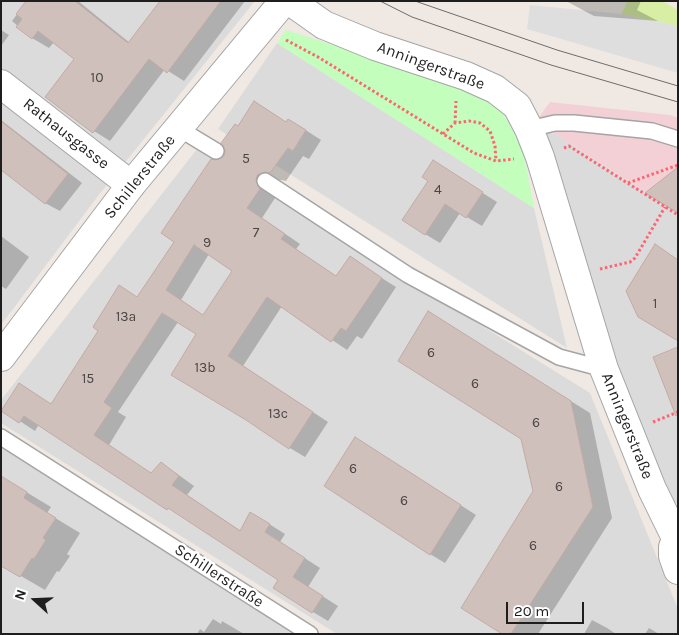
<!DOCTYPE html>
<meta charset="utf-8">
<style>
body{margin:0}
#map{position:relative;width:679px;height:635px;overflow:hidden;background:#f0e9e3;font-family:Karla,sans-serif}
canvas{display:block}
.frame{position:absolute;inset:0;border:2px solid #1e1e1e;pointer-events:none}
.north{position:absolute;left:10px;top:575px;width:50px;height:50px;-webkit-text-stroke:4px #fff;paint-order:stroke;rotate:290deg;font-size:14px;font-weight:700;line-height:20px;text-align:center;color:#1e1e1e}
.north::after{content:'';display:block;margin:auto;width:18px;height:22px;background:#1e1e1e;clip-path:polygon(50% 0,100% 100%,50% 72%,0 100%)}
.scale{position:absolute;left:506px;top:602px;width:78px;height:22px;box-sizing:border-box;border:2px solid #1e1e1e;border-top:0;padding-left:6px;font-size:15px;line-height:18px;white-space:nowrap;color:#1e1e1e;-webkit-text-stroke:4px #fff;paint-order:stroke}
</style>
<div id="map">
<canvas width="679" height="635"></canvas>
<div class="frame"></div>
<div class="north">N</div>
<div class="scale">20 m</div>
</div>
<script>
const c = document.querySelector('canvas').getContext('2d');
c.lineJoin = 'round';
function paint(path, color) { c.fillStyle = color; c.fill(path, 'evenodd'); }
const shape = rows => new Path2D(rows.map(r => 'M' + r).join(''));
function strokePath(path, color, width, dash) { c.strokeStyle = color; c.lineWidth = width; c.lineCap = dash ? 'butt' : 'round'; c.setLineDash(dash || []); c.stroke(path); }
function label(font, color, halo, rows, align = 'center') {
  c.font = font + ' Karla,sans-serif'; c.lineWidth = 5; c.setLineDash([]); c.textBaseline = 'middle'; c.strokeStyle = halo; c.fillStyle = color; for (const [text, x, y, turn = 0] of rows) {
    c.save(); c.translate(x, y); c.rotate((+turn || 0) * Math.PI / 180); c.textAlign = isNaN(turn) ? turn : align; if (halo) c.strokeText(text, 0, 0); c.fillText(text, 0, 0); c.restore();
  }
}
paint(shape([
 [1,1,255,1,98,196,1,325],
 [277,43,534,208,567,348,218,129],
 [529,129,555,134,678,213,678,504,652,489],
 [197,149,590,393,678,609,678,634,337,634,1,423,1,400],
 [1,446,301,634,1,634]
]), '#dcdbdb');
paint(shape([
 [550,102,670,115,678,118,678,213,555,134,539,117]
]), '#f2d0d6');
paint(shape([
 [628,1,662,1,678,10,678,26,621,14]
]), '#d7eea4');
paint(shape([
 [286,30,463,86,500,107,523,149,534,208,277,43]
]), '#c3febc');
paint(shape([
 [530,5,621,14,678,26,678,73,527,29]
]), '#dedede');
paint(shape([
 [27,1,78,1,130,43,162,1,245,1,184,81,165,69,110,141,94,131,76,59,54,42,49,48,32,38,12,21],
 [566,1,641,1,637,10,658,21,594,16],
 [1,30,9,35,1,46],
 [1,120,82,183,60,211,45,203,1,168],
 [287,123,304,129,321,140,309,159,303,156,286,181,281,180,273,184,271,191,275,198,262,218,300,244,296,249,337,277,350,258,396,287,362,339,357,336,347,350,282,306,243,366,328,422,305,457,290,448,247,419,197,334,178,322,118,412,126,417,109,445,152,474,161,464,176,473,194,486,187,495,241,531,266,522,285,534,280,542,320,568,308,587,338,606,328,621,313,612,280,580,39,424,35,431,3,410,52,405,138,298,175,241,216,162,225,157,239,127],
 [209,254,234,271,204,316,181,300],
 [448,171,497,202,482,226,460,213,440,243,425,234,430,180],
 [1,236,29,257,6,289,1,286],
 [447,324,590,413,612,518,538,634,505,634,535,491,522,438],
 [356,438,476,515,445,563,430,554],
 [3,478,51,507,47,513,80,533,67,554,70,556,59,572,57,571,45,590,21,576],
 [213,619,221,624,222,621,244,634,197,634,200,629,204,632],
 [592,620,607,628,616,634,584,634],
 [649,628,659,634,645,634]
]), '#0003');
const building = shape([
 [26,1,75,1,128,43,160,1,221,1,167,73,149,59,93,133,45,97,74,59,38,31,32,39,16,27,22,19,16,14,26,1],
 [254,101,286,122,288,119,306,130,293,151,288,148,270,173,265,172,257,175,256,181,260,189,247,208,285,234,281,239,336,276,350,256,382,278,346,331,341,328,331,342,267,297,228,356,313,412,289,449,246,420,171,375,196,334,162,313,104,402,112,408,94,435,151,473,161,462,179,476,172,485,240,531,250,512,270,524,265,532,305,558,293,577,323,596,312,613,273,588,278,580,168,508,167,510,24,416,19,423,1,411,19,383,51,404,98,331,93,327,119,285,137,297,174,242,161,233,211,159,216,160,224,156,225,151,221,143,235,124,238,126,254,101],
 [194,245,232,271,203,315,166,290,194,245],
 [1,121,68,174,45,204,1,170,1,121],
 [433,160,483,192,466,218,445,204,425,235,402,220,428,181,422,177,433,160],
 [678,167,678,213,645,193,678,167],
 [655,244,678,260,678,341,638,317,626,291,655,244],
 [428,311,571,401,593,507,511,634,502,634,461,608,533,491,521,439,398,361,428,311],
 [678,347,678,415,676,416,653,357,678,347],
 [355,437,461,505,430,555,324,486,355,437],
 [1,476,27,492,24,498,56,518,43,538,46,540,34,559,32,558,20,577,1,566,1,476]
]);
paint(building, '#d0c0bc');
strokePath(building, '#c2aba4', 1);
const service = shape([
 [178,128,216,151],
 [529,129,555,123,574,123,652,131,678,139],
 [265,181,408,275,559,357,604,369],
 [1,437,310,634]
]);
const minor = shape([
 [290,1,324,25,375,46,466,76,495,89,517,106,529,129,540,157,604,369,652,489,676,538],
 [1,84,131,185],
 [678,536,673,547,673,556,678,570]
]);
const tertiary = shape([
 [1,357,131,185,284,1]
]);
strokePath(service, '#a5a5a5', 18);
strokePath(minor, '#a5a5a5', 30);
strokePath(tertiary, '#a5a5a5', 30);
strokePath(shape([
 [286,40,318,57,474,153,496,161,514,159],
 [455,123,456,101],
 [443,134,455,123,469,121,480,123,490,131,495,146,496,161],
 [564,148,569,146,678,215],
 [628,183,678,165],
 [600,269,630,262,635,258,665,207],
 [653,422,678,412]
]), '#ff6473', 3, [2.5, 2.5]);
strokePath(service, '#fff', 15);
strokePath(minor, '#fff', 28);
strokePath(tertiary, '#fff', 28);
strokePath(shape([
 [380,1,412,17,551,65,678,102],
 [415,1,557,50,678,86]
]), '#6c6c6c', 1);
label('14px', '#4a4646', null, [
 ["10",97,78],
 ["5",246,159],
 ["4",438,190],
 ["7",256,233],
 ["9",207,243],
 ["1",655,304],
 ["13a",126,317],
 ["6",431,353],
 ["13b",205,368],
 ["15",88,379],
 ["6",475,384],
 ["13c",278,414],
 ["6",536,423],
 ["6",353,469],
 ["6",559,487],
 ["6",404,501],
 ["6",533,546]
]);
label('16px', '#1e1e1e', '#fff', [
 ["Anningerstraße",431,66,20],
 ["Rathausgasse",66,134,38],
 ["Schillerstraße",140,177,-51],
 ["Anningerstraße",627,426,68],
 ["Schillerstraße",219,576,33]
]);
</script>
